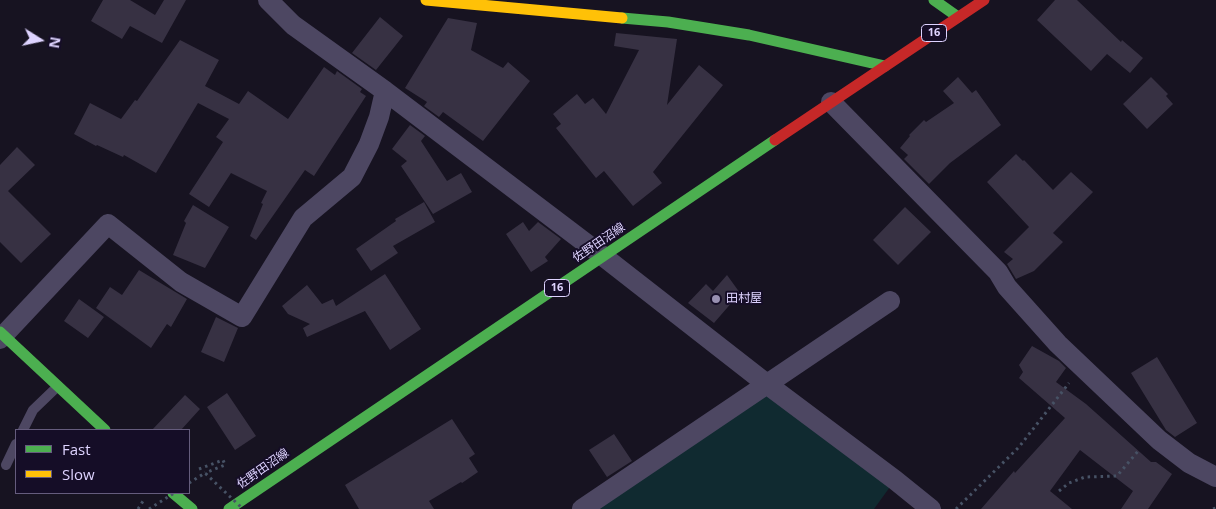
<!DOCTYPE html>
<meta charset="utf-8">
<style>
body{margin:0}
#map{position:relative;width:1216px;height:509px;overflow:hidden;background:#171321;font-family:"Open Sans",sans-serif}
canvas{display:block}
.legend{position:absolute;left:15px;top:429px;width:175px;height:65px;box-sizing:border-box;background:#150d27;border:1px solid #655c7d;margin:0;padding:6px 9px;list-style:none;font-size:15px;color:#ded3ff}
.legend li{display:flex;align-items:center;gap:10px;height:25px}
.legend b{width:25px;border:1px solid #655c7d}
.north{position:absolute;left:15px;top:15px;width:50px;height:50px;-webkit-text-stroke:4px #150d27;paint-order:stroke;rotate:100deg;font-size:14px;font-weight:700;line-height:20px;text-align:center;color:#ded3ff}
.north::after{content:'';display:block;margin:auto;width:18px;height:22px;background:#ded3ff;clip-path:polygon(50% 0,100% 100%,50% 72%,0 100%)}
</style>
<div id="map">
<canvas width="1216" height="509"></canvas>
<ul class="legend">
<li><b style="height:6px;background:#4caf50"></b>Fast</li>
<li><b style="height:6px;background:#ffc107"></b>Slow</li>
</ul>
<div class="north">N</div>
</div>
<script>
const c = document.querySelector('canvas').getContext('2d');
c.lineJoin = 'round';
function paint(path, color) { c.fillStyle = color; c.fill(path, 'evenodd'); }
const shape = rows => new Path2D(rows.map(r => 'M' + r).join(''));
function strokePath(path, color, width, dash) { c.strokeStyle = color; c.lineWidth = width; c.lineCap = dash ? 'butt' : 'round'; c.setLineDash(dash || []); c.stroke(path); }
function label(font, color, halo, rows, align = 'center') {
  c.font = font + ' "Open Sans","Noto Sans JP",sans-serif'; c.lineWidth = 4; c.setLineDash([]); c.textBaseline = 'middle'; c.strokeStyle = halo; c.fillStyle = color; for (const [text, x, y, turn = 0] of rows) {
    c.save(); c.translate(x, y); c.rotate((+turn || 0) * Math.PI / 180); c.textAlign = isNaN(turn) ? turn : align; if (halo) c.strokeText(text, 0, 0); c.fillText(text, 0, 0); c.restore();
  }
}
paint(shape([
 [768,385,895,480,874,509,582,509]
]), '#102a30');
paint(shape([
 [103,0,130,0,155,15,164,0,186,0,162,43,130,26,122,39,91,21],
 [1055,0,1077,0,1121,42,1122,40,1143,58,1130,73,1107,54,1091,71,1037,20],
 [380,17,403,36,376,70,352,53],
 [448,18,477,23,471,50,503,68,508,62,530,81,483,141,443,112,439,117,424,106,427,102,405,88],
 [616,33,677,39,667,105,699,65,723,85,653,172,662,183,633,206,604,171,596,178,556,128,561,124,553,114,577,94,585,104,593,98,606,114,639,50,614,46],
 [180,40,219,60,205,86,239,104,248,91,288,119,324,67,335,75,337,71,362,89,360,92,366,96,314,176,305,170,256,240,250,236,263,204,261,203,267,191,231,173,209,207,189,194,223,142,216,137,229,119,198,103,156,173,124,155,123,157,97,145,96,146,74,134,90,103,121,119,135,100,137,101],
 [958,77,972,93,976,90,1001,125,950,163,929,184,904,159,908,155,900,148,910,136,909,135,924,120,926,122,954,103,943,91],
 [1151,77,1168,94,1166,96,1173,104,1147,129,1123,104],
 [410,125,425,136,421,141,447,181,461,173,472,192,433,214,401,166,407,161,392,149],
 [17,147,35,165,8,191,51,234,21,263,0,242,0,165],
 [1016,154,1023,161,1024,160,1053,190,1071,172,1093,192,1053,233,1063,242,1034,271,1016,279,1007,264,1013,259,1004,252,1029,227,987,182],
 [424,202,435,222,393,246,398,253,371,271,356,249,396,221,395,219],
 [193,205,229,227,205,268,173,255,186,223,184,221],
 [905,207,931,232,898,265,873,240],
 [523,222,529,231,538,222,561,239,545,257,548,261,531,272,506,234],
 [139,270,187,299,171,327,167,324,151,348,96,308,110,287,122,295],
 [385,274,421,329,390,350,365,311,307,337,303,328,310,324,288,314,282,306,307,285,322,304,333,299,336,306],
 [727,275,740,293,714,323,688,303,706,284,713,291],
 [79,299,104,317,88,338,64,321],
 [216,317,238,328,224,362,201,352],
 [1032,346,1059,361,1066,368,1056,382,1086,404,1151,462,1156,462,1172,474,1148,509,1121,509,1133,491,1080,450,1050,491,1072,509,981,509,1014,471,1015,473,1065,418,1019,378,1023,372,1019,365],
 [1157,357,1197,423,1175,437,1166,430,1131,373],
 [227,393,256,436,235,450,207,407],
 [185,395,200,409,181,430,152,430],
 [452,419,475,454,469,458,478,472,462,483,461,482,429,501,434,509,359,509,345,485],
 [614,434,632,461,607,477,589,450]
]), '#373143');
strokePath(shape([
 [199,469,223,460,225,465,205,473],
 [1059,491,1069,483,1085,477,1117,476,1139,450],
 [138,509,145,498],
 [956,509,1019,447,1069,383],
 [1213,509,1216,508]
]), '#475265', 3, [2.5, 4]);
strokePath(shape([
 [23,430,33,410,58,386],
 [6,465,16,444]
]), '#4d4762', 10);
strokePath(shape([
 [268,0,293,25,385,91,604,257,768,385,895,480,931,509],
 [831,102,998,272,1007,287,1058,344,1159,440,1189,463,1216,477],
 [0,339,108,224,181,282,242,317,303,218,352,177,369,144,379,117,385,91],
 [582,509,890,301]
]), '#4d4762', 20);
strokePath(shape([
 [934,0,958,17],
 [622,18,668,22,749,35,885,66],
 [0,332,105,430],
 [173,493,192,509],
 [229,509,775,140]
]), '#4caf50', 11);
strokePath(shape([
 [426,0,622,18]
]), '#ffc107', 11);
strokePath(shape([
 [775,140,984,0]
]), '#c62828', 11);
strokePath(shape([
 [189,483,205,473,243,509],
 [149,509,174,493]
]), '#475265', 3, [2.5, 4]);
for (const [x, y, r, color] of [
 [716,299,5,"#9890b1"]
]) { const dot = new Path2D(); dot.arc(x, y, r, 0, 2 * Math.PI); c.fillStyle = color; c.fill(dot); strokePath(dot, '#150d27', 2); }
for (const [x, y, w] of [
 [934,33,25],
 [557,288,25]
]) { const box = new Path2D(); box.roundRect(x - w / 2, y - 8.5, w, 17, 4); c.fillStyle = '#150d27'; c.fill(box); strokePath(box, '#ded3ff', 1); }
label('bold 11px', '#ded3ff', null, [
 ["16",934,33],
 ["16",557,288]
]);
label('12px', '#ded3ff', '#150d27', [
 ["佐野田沼線",599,243,-34],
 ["佐野田沼線",263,469,-35]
]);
label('12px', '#ded3ff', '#150d27', [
 ["田村屋",726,299]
], 'left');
</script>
